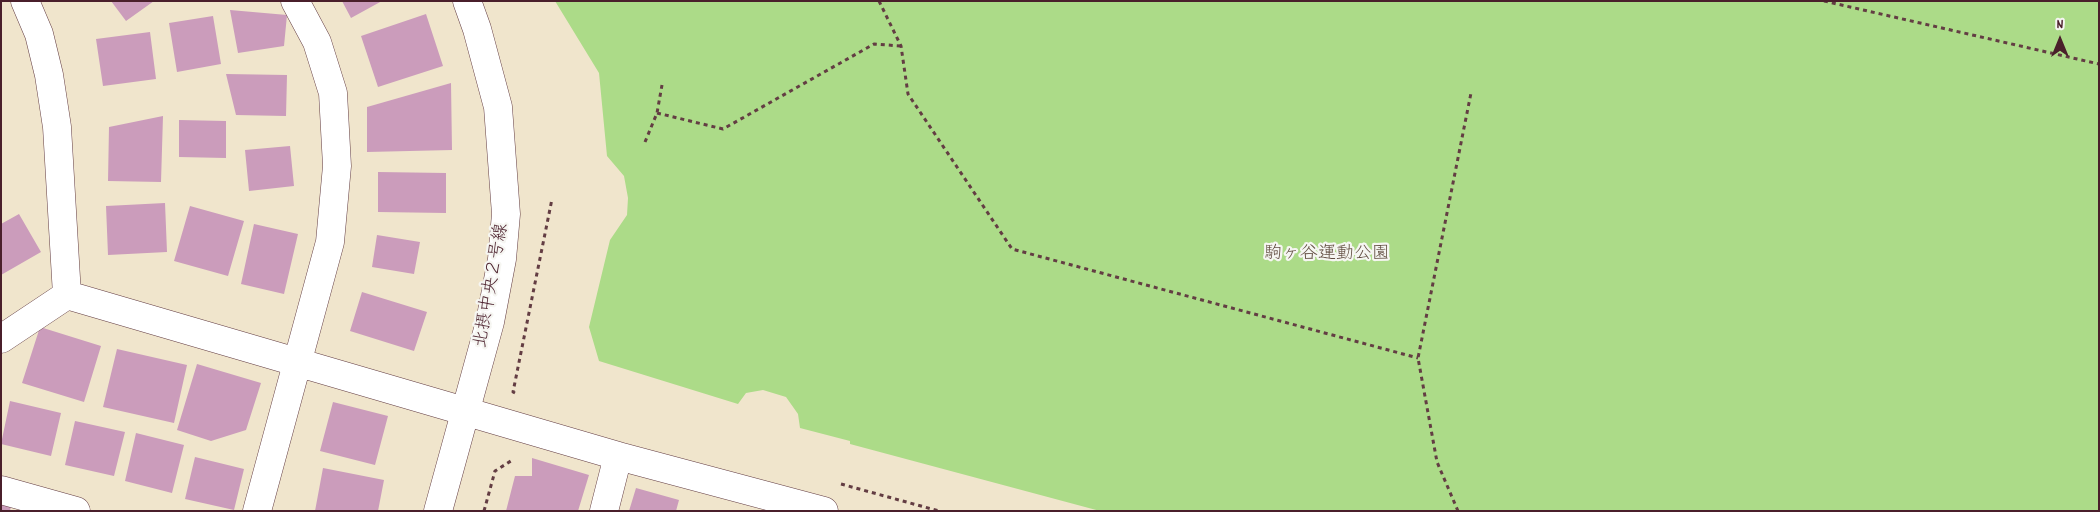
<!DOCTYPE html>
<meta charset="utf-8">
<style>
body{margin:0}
#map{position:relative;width:2100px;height:512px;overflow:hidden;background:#f0e5cc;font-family:Dekko,sans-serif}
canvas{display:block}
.frame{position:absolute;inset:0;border:2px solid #4a1f2b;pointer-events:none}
.north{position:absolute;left:2035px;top:15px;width:50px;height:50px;-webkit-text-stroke:4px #f6f6f2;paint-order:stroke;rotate:0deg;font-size:14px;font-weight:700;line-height:20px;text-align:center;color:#4a1f2b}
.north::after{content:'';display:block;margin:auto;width:18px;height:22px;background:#4a1f2b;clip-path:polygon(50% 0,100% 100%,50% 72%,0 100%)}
</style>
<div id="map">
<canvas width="2100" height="512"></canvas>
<div class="frame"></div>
<div class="north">N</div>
</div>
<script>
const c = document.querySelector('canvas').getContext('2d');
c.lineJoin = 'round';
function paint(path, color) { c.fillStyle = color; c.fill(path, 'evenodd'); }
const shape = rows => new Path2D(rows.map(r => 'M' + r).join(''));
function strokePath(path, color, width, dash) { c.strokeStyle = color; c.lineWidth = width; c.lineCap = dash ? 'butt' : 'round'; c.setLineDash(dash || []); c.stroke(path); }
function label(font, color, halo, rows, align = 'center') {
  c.font = font + ' Dekko,"Klee One",sans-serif'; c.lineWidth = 4.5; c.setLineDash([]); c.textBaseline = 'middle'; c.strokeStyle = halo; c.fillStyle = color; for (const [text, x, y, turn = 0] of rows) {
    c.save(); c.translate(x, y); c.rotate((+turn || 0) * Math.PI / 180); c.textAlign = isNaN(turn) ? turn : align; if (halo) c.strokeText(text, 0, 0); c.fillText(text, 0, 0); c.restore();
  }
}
paint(shape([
 [555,1,2099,1,2099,511,1100,511,850,444,850,441,800,428,798,414,786,397,763,390,746,393,738,404,599,361,589,327,610,240,627,215,628,198,624,176,607,156,599,73]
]), '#acdb88');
paint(shape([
 [111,1,154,1,126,21],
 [342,1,382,1,351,18],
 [230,10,287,15,284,46,238,53],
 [426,14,443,66,378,87,361,36],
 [213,16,221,64,177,72,169,23],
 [150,32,156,79,103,86,96,39],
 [226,74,287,75,286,116,236,115],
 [451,83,452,150,367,152,367,107],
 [163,116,161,182,108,181,109,127],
 [179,120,226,121,226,158,179,157],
 [290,146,294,186,249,191,245,150],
 [378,172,446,173,446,213,378,212],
 [165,203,167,252,108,255,106,206],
 [190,206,244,221,228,276,174,261],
 [19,214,41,252,1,275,1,224],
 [254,224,298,234,284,294,241,284],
 [377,235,420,242,414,274,372,267],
 [362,292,427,312,414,351,350,331],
 [40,327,101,346,84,402,22,383],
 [117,349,187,365,174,423,103,407],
 [197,364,261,383,246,430,211,441,177,430],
 [10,401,61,413,51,456,1,444],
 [333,402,388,416,375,465,320,451],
 [75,421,125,432,114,476,65,465],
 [136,433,184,445,172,493,125,481],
 [195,457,244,469,234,510,185,499],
 [532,458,589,475,578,511,506,511,515,476,532,476],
 [323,468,384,480,378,511,315,511],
 [636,488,679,500,676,511,629,511],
 [1,504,11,506,10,511,1,511]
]), '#cb9cbb');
const minor = shape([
 [67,295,618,456,824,511],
 [1,339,67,295,57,127,49,75,39,34,25,1],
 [1,490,76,511],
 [257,511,330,242,337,166,333,93,317,42,295,1],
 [604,511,618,456]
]);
const tertiary = shape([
 [438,511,490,322,502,259,506,214,498,107,477,29,467,1]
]);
strokePath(minor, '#633d43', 29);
strokePath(tertiary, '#633d43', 29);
strokePath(shape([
 [879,1,901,46,908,94,1012,249,1418,358],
 [1824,1,2099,64],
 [657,113,723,129,874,44,901,46],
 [645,142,657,113,662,85],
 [515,393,513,392,552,199],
 [841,484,939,511],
 [484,511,495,471,514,459],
 [1458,511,1437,462,1418,358,1471,93]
]), '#633d43', 3, [4, 4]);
strokePath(minor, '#fff', 28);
strokePath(tertiary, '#fff', 28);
label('18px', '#624e42', '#f6f6f2', [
 ["駒ヶ谷運動公園",1327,256]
]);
label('18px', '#4a1f2b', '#f6f6f2', [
 ["北摂中央２号線",493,286,-80]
]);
</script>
